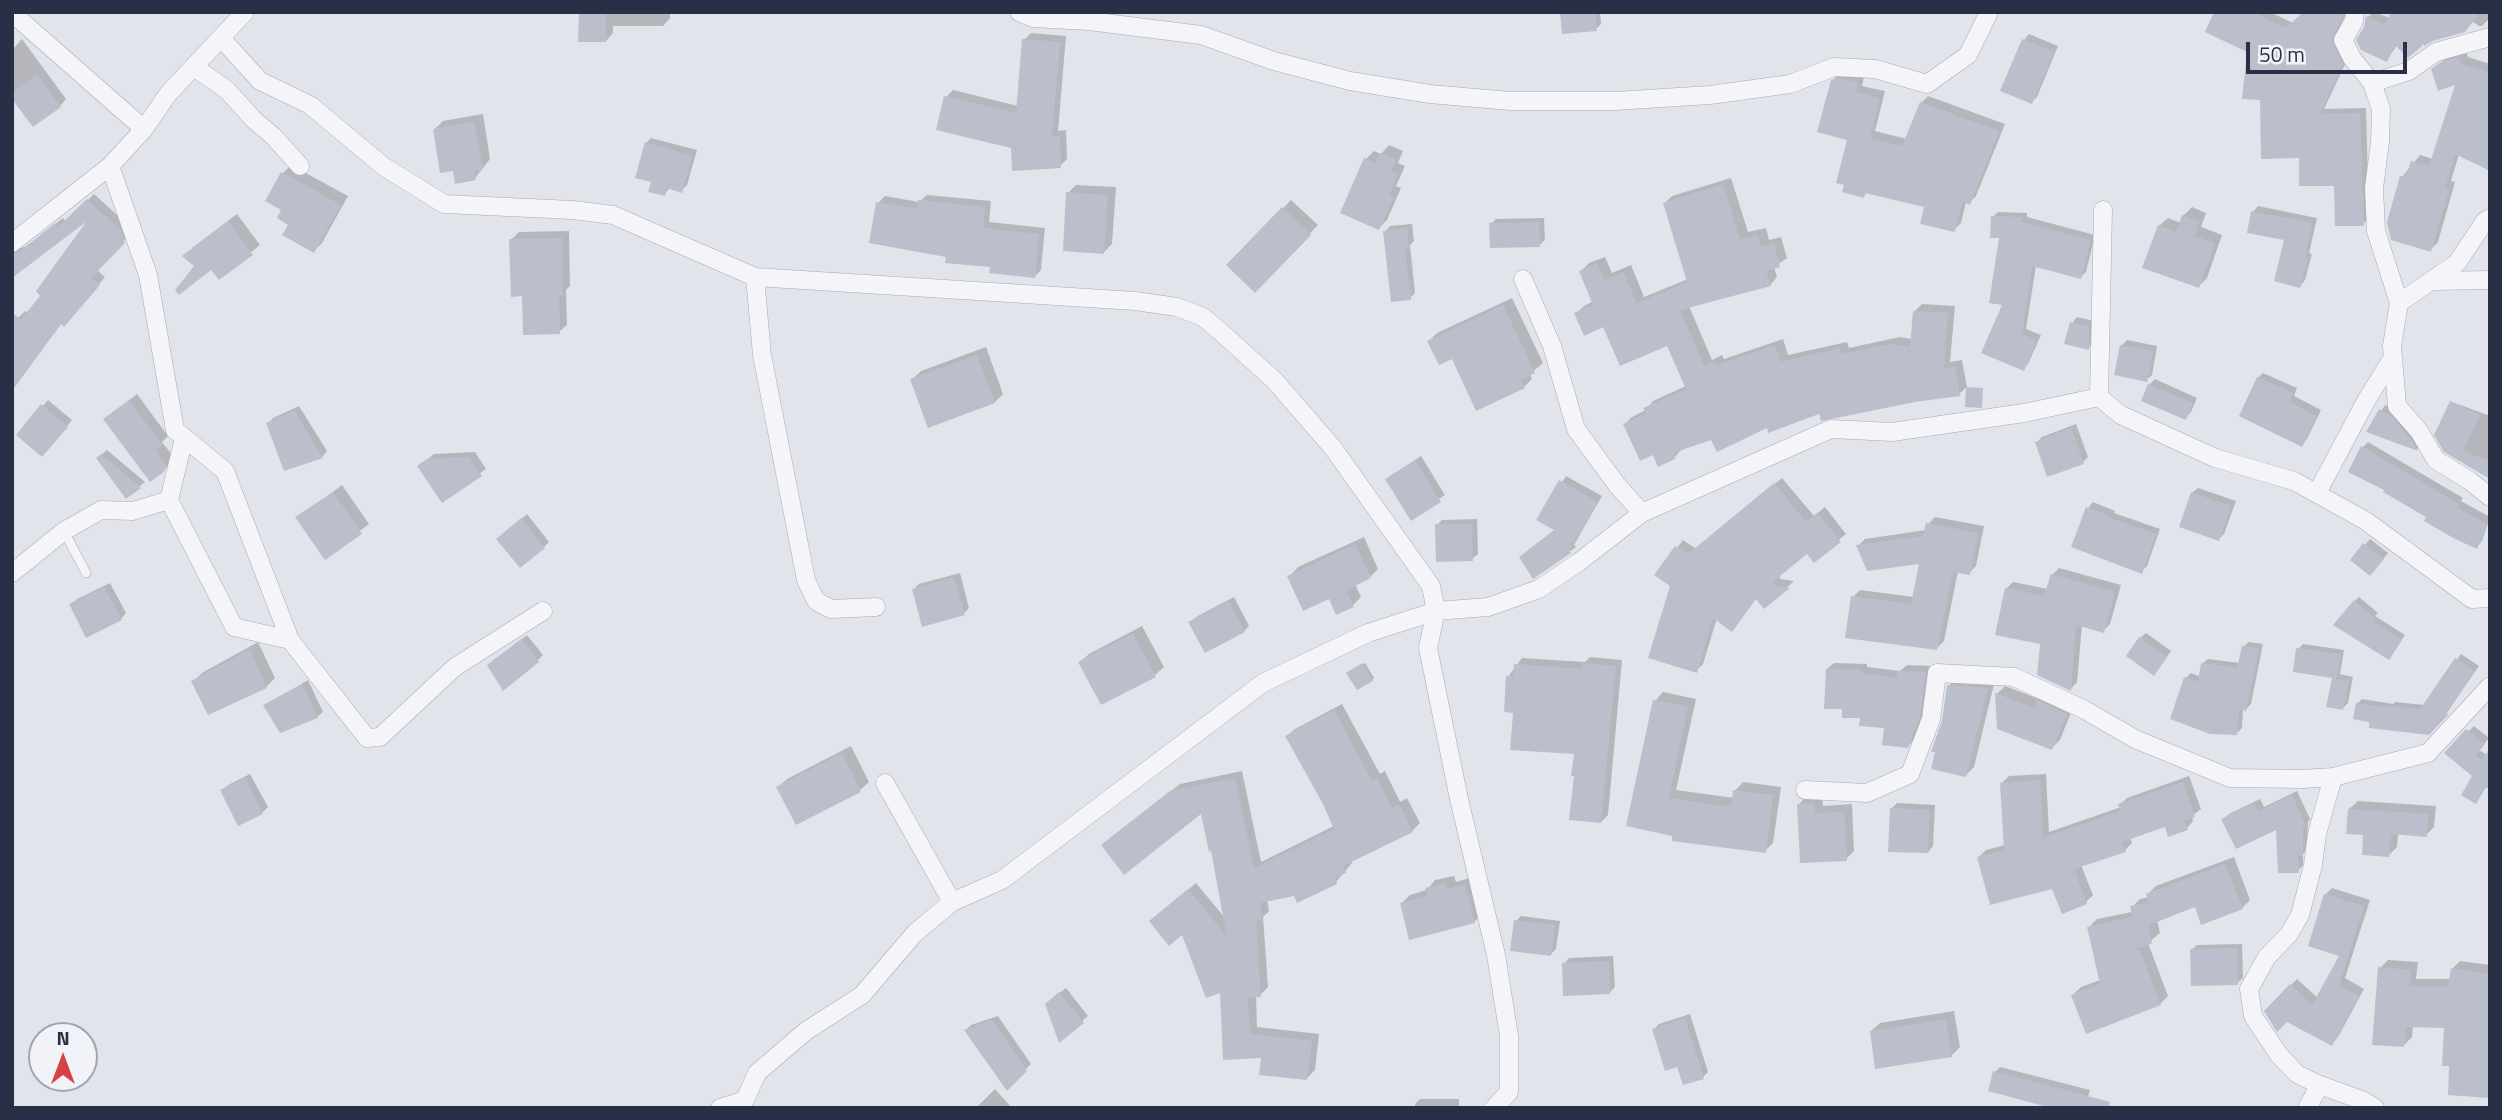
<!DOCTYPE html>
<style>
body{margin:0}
#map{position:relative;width:2502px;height:1120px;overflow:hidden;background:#e1e4eb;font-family:"Titillium Web",sans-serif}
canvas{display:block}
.frame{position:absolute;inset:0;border:14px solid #292f44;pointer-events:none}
.north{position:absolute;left:28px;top:1022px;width:70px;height:70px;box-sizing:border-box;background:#f1f3f8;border:2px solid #a1a5b0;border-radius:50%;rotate:0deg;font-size:19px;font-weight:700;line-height:28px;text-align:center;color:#292f44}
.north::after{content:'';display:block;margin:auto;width:24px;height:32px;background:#d54145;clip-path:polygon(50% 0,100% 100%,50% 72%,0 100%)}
.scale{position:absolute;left:2246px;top:42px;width:161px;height:32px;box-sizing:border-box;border:4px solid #292f44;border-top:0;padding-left:9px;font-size:21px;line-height:24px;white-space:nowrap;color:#292f44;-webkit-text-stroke:5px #f1f3f8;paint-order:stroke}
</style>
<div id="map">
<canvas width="2502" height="1120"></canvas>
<div class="frame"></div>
<div class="north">N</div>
<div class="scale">50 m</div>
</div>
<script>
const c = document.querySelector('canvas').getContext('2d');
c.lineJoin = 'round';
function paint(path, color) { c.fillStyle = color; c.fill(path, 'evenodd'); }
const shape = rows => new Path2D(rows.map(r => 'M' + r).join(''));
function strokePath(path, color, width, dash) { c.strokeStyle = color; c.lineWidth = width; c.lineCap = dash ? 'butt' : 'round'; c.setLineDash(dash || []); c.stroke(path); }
paint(shape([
 [581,12,670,12,670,18,663,26,613,26,613,33,606,41],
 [1562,12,1600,12,1601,24,1596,29],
 [2216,12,2270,12,2293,23,2305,12,2347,12,2337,33,2348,58,2324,109,2366,108,2369,218,2363,224,2336,185,2301,156,2262,99,2248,51],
 [2373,12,2390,18,2392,12,2490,12,2490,18,2482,26,2479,26,2473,22,2464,31,2397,45,2387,60,2366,27,2368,17],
 [1031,33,1066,36,1058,131,1066,130,1067,159,1060,166,1012,147,946,97,953,90,1018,106,1024,40],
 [2029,34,2058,46,2037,97,2031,102,2003,90,2024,40],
 [22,39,66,99,60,106,12,96,12,50],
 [2466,51,2468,57,2490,64,2490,169,2459,154,2451,181,2455,182,2438,242,2430,250,2402,177,2420,155,2433,159,2458,82,2441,62,2450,56],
 [1839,74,1864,76,1862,86,1885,91,1875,131,1907,139,1921,103,1928,96,2005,124,1976,196,1969,203,1966,202,1961,223,1954,230,1926,206,1867,192,1863,196,1832,81],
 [483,114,490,159,475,178,454,169,435,129,443,121],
 [651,138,697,150,687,185,681,191,670,188,664,194,653,181,646,143],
 [1389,145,1403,151,1398,163,1405,166,1396,186,1401,188,1387,220,1379,228,1366,159,1374,151,1381,154],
 [291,165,348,196,322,243,314,251,290,224,284,209,283,173],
 [1731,178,1748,232,1766,228,1769,240,1781,237,1787,258,1774,267,1777,277,1770,285,1689,306,1712,360,1722,355,1724,359,1783,339,1788,355,1847,342,1849,348,1900,337,1912,339,1915,311,1922,304,1955,306,1950,362,1962,360,1967,387,1959,394,1821,412,1712,438,1681,450,1674,458,1654,453,1625,424,1632,417,1646,410,1653,401,1686,386,1668,344,1604,325,1576,314,1584,306,1594,301,1581,271,1589,263,1605,257,1612,273,1631,265,1644,297,1688,279,1665,203,1672,196],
 [1076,185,1116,187,1112,244,1104,252,1068,193],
 [94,194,127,224,130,234,97,270,105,277,71,318,62,323,16,383,18,318,25,311,28,313,42,296,92,216,12,276,12,250,15,247,21,248,28,246,63,218,66,222],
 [927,195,991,201,989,222,1045,228,1041,270,1035,276,948,255,878,203,885,196,919,202],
 [1291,200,1318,225,1255,291,1228,265],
 [2258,206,2317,218,2309,253,2312,254,2305,280,2300,286,2286,238,2253,212],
 [2192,207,2206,213,2201,227,2222,235,2207,278,2199,286,2159,226,2168,218,2181,223,2183,216],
 [1998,212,2027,213,2027,217,2095,235,2086,272,2080,277,2036,266,2026,329,2041,335,2028,364,2023,369,2005,304,2001,237,1993,217],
 [237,214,260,245,219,278,211,268,197,265,192,248],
 [1544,218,1545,240,1539,245,1491,224,1496,219],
 [1412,224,1414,241,1410,245,1415,293,1410,298,1385,232,1390,226],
 [569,231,570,286,566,290,567,325,559,332,524,295,511,240,519,232],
 [1512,298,1543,363,1530,374,1532,379,1524,387,1453,357,1429,341,1437,333],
 [2077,317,2094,321,2093,343,2088,348,2072,323],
 [2127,340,2157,346,2152,375,2146,380,2121,346],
 [986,347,1003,394,995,402,912,380,921,371],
 [2263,373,2297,388,2294,396,2321,410,2307,439,2302,445,2258,378],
 [2155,379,2197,398,2191,412,2185,418,2149,385],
 [137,394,168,436,162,442,173,456,171,462,163,471,106,419],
 [48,400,72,420,48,449,18,435],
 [2455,403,2490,416,2490,477,2446,451],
 [2385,405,2395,410,2422,445,2417,449,2369,431],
 [299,406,327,451,322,457,268,424,273,418],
 [2076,424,2088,457,2083,462,2037,442,2042,437],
 [2368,442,2463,498,2461,501,2490,517,2482,541,2477,547,2363,447],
 [107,450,145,482,126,497,98,458],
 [475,452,486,469,443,500,419,466,434,454],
 [1421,456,1445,495,1411,518,1387,479],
 [1566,476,1602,496,1574,545,1576,547,1533,577,1556,529,1539,519],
 [1782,478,1814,516,1825,507,1846,534,1814,560,1808,552,1780,574,1780,579,1794,581,1765,607,1757,598,1717,618,1703,664,1696,671,1672,585,1657,575,1683,540,1696,549],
 [342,485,369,524,325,557,298,518],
 [2198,488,2236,501,2224,534,2219,539,2192,493],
 [2093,502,2115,511,2114,513,2160,529,2147,566,2142,571,2073,546,2088,508],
 [527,514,549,542,544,547,503,534],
 [1935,517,1984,526,1976,566,1969,573,1958,571,1944,641,1937,648,1853,597,1860,590,1914,597,1921,562,1858,546,1865,539,1926,530,1928,524],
 [1477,519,1478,554,1472,559,1437,525,1442,520],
 [1364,537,1378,569,1370,577,1355,584,1361,597,1353,605,1290,576,1298,567],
 [2370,539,2388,553,2375,569,2352,560],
 [2059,568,2121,585,2110,624,2103,631,2082,625,2077,682,2071,689,2006,589,2013,582,2048,589,2052,575],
 [960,573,969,608,964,613,914,589,919,584],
 [110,583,126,613,121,619,71,605,77,599],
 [1234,597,1249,626,1244,631,1190,623,1196,617],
 [2359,597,2378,613,2375,616,2405,635,2389,658,2355,601],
 [1142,626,1164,667,1155,675,1102,703,1080,662,1089,654],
 [2146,633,2171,651,2159,668,2140,638],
 [527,635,543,655,538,660,495,660],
 [258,642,275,678,266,687,194,681,202,673],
 [2249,642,2263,644,2251,704,2246,709,2243,708,2242,728,2237,733,2186,678,2191,673,2201,677,2202,664,2208,659,2240,663,2243,647],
 [2303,644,2344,650,2340,674,2353,677,2348,703,2343,708,2334,676,2298,649],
 [2461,654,2479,666,2447,712,2370,720,2357,704,2362,699,2393,704,2395,702,2425,705],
 [1590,657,1622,660,1608,815,1601,822,1576,752,1515,711,1508,677,1522,658,1585,662],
 [1365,663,1374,678,1372,680,1351,671],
 [1834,663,1867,664,1867,667,1900,671,1907,665,1931,666,1926,708,1914,740,1907,747,1886,726,1844,708,1827,669],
 [1957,677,1995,680,1974,767,1966,775,1949,686],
 [308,680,323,712,317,717,265,706],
 [2005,686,2039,699,2045,692,2074,705,2060,740,2052,748,1997,694],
 [1663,692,1696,699,1676,790,1734,798,1735,791,1743,782,1781,787,1773,843,1765,851,1674,839,1655,701],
 [1342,704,1380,774,1385,771,1400,802,1407,798,1420,823,1412,831,1351,860,1352,863,1336,882,1298,901,1295,894,1267,900,1269,911,1263,917,1268,987,1260,995,1256,995,1257,1027,1319,1034,1315,1070,1307,1078,1263,1056,1183,932,1159,914,1196,883,1225,918,1212,849,1202,811,1110,838,1180,784,1242,771,1261,862,1334,826,1325,803,1287,736,1295,729],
 [2474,726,2489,738,2479,750,2490,757,2490,782,2475,802,2475,776,2446,753],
 [851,746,869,782,860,790,796,823,778,787,787,779],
 [250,774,268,807,262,813,222,790,228,785],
 [2046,774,2049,832,2121,807,2120,805,2127,798,2189,776,2201,809,2192,816,2193,821,2187,828,2166,825,2130,837,2132,843,2125,850,2081,865,2093,895,2086,902,1979,857,1986,850,2005,845,2002,783,2009,776],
 [2297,791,2310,819,2308,822,2307,849,2303,854,2303,865,2298,871,2278,827,2224,820,2229,814,2260,799,2264,807],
 [1807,796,1822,796,1823,806,1852,804,1854,851,1846,859,1798,805],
 [2358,801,2436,806,2434,827,2426,835,2398,833,2397,847,2389,855,2365,833,2349,809],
 [1897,803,1935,805,1933,846,1928,852,1891,809],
 [2234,857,2250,900,2242,908,2196,905,2157,920,2160,933,2148,943,2168,996,2160,1004,2073,995,2081,987,2100,980,2089,927,2097,919,2132,912,2132,907,2140,899,2149,897,2148,894,2156,886],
 [1454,876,1456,882,1474,877,1483,913,1474,922,1402,903,1410,895,1427,890,1435,880],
 [2332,888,2370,900,2345,978,2364,989,2338,1037,2331,1044,2266,1011,2297,979,2318,998,2342,954,2325,895],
 [1521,916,1560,921,1556,949,1551,954,1516,921],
 [2242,944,2243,978,2237,983,2191,950,2197,945],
 [1613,956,1615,987,1610,992,1564,964,1569,958],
 [2388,960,2418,962,2416,979,2451,979,2452,969,2460,961,2490,965,2490,1096,2451,1065,2446,1026,2413,1025,2412,1037,2404,1045,2380,968],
 [1066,988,1088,1016,1060,1040,1052,999],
 [1954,1011,1960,1047,1951,1056,1871,1031,1880,1023],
 [1690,1014,1708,1072,1703,1077,1678,1065,1654,1029,1659,1024],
 [998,1016,1031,1064,1007,1088,966,1030,971,1025],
 [2000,1067,2090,1090,2085,1108,1995,1072],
 [995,1089,1012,1108,976,1108],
 [1420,1099,1459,1099,1459,1108,1415,1108,1415,1104]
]), '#0003');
paint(shape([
 [579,12,606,12,606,42,578,42],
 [1560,12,1595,12,1597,31,1562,34],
 [2214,12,2253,12,2286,28,2303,12,2340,12,2343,16,2332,40,2343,65,2320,114,2360,113,2364,226,2335,226,2334,186,2299,186,2299,158,2261,159,2260,100,2242,99,2247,52,2205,32],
 [2391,12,2480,12,2465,32,2433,41,2424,46,2424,44,2408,58,2395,45,2387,62,2361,50,2356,40,2364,27,2366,16,2385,25],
 [1022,39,1060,42,1052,136,1060,136,1061,168,1012,171,1011,148,936,130,944,96,1016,113],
 [2022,39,2054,52,2032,104,2000,91],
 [2459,57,2461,64,2490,73,2490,171,2455,154,2445,188,2449,190,2431,252,2391,240,2387,222,2400,176,2406,177,2411,161,2429,166,2455,85,2438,91,2431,69,2441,62],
 [37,75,61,107,33,127,12,99,12,93],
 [1836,78,1858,82,1856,92,1880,98,1870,138,1902,146,1920,102,1999,131,1970,205,1962,202,1955,232,1920,224,1924,207,1865,193,1864,198,1842,192,1844,185,1836,183,1847,140,1817,132,1831,80],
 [474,122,483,169,474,171,476,180,455,184,453,171,440,173,433,129],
 [645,142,692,156,682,193,667,188,665,196,648,192,651,182,635,178],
 [1380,153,1396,160,1391,171,1398,174,1389,195,1394,197,1379,230,1340,213,1364,158,1375,163],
 [281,172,341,205,314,253,282,235,288,225,277,218,281,210,265,201],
 [1723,184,1740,239,1758,235,1761,247,1774,243,1780,267,1766,271,1771,286,1680,310,1704,366,1714,362,1716,365,1775,345,1781,362,1840,348,1841,354,1891,344,1910,347,1913,311,1948,313,1944,368,1955,367,1960,396,1915,402,1821,421,1819,414,1768,433,1767,428,1717,452,1711,440,1673,453,1675,459,1658,467,1653,455,1640,461,1623,424,1646,413,1643,408,1686,389,1667,346,1620,366,1603,327,1584,336,1574,313,1593,305,1579,271,1597,263,1604,280,1623,272,1637,303,1687,282,1663,203],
 [1066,192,1108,195,1104,254,1063,251],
 [87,199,121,231,125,243,91,278,100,285,64,327,61,324,12,391,12,313,21,319,40,296,36,291,86,222,12,278,12,254,19,252,55,223,58,227],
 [918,200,985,207,983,228,1039,234,1035,278,989,273,990,267,945,263,946,257,869,243,876,202,917,209],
 [1282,207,1311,235,1255,293,1226,265],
 [2251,211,2312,223,2305,258,2308,259,2300,288,2274,281,2284,240,2247,233],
 [2182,215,2199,221,2194,236,2215,243,2199,288,2142,268,2158,225,2176,232],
 [1991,216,2022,217,2022,222,2091,240,2081,279,2032,266,2022,334,2037,341,2024,371,1981,353,2002,305,1989,303,1999,238,1990,238],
 [228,221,253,255,219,280,211,270,179,295,175,290,194,266,182,256],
 [1539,222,1540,247,1490,248,1489,223],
 [1407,228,1409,248,1405,248,1411,300,1391,302,1383,231],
 [562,238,563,295,559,295,560,334,523,335,522,296,511,297,509,239],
 [1503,305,1535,373,1521,380,1525,388,1476,411,1452,359,1439,365,1427,341],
 [2070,322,2089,326,2089,350,2064,344],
 [2120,345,2153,351,2147,382,2114,375],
 [977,355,995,403,928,428,910,379],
 [2257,377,2293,393,2290,402,2317,416,2302,447,2239,416],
 [2148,384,2193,403,2186,420,2141,401],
 [1966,387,1983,388,1982,408,1965,407],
 [129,400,162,445,155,450,166,464,164,472,150,482,103,419],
 [2450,401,2480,415,2463,451,2490,461,2490,479,2444,452,2434,435],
 [41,404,68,427,42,457,16,435],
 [2379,409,2390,415,2410,438,2418,451,2366,432],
 [294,410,323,458,284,471,266,423],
 [2071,428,2084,464,2047,477,2035,442],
 [2361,446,2459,504,2457,507,2487,524,2477,549,2455,539,2424,521,2426,517,2383,492,2384,490,2348,472],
 [101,454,141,488,126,499,96,458],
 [469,457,482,476,442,503,417,466,427,459],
 [1415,460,1441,502,1411,521,1385,479],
 [1559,480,1598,502,1569,551,1571,553,1533,579,1519,557,1554,530,1536,520],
 [1774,483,1806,522,1817,513,1841,542,1814,563,1807,554,1774,581,1774,585,1790,588,1764,609,1756,599,1732,632,1713,618,1697,673,1648,658,1670,586,1654,575,1675,546,1688,554],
 [333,492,362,534,325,560,295,517],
 [2191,492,2231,506,2219,541,2179,527],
 [2086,507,2111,516,2110,518,2156,534,2142,574,2071,547],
 [521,518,545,548,520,568,496,539],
 [1926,523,1978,533,1970,575,1953,572,1937,650,1845,638,1851,596,1911,604,1919,564,1867,571,1856,545,1923,536],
 [1435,524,1472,524,1473,561,1436,562],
 [2363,543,2384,559,2370,576,2350,560],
 [1355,544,1371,578,1346,590,1354,607,1336,615,1329,599,1303,611,1287,576],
 [2051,574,2115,592,2104,633,2076,625,2071,691,2037,675,2040,644,1995,635,2005,588,2044,596],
 [954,577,965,615,922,627,912,589],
 [104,587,122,620,86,638,69,604],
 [2354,600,2375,618,2373,621,2402,640,2389,660,2333,625],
 [1229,601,1245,632,1205,653,1188,622],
 [1133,633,1156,677,1101,705,1078,662],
 [2139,637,2167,657,2154,676,2126,656],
 [521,639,539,662,503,691,487,665],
 [2242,646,2259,649,2246,711,2239,709,2237,735,2210,734,2170,719,2184,677,2198,682,2201,663,2237,668],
 [2296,648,2341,654,2336,679,2349,681,2343,710,2326,707,2332,678,2293,672],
 [250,649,267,688,208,715,191,681],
 [2455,658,2475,671,2447,713,2448,715,2429,735,2369,728,2369,722,2353,719,2356,703,2388,708,2388,706,2420,709],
 [1362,663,1373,681,1357,690,1346,673],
 [1582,663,1616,666,1601,823,1569,820,1574,776,1571,776,1574,754,1510,750,1513,713,1504,712,1506,676,1513,676,1514,664,1581,669],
 [1826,669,1861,670,1861,673,1897,678,1898,671,1926,672,1920,716,1908,748,1882,745,1884,728,1859,726,1860,718,1842,718,1842,709,1824,709],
 [302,684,318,718,280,733,263,705],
 [1947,685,1988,688,1966,777,1931,769,1935,752,1931,752,1942,721],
 [1995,693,2035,708,2035,699,2067,714,2052,750,1997,729],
 [1653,700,1688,707,1669,798,1731,807,1733,790,1773,795,1766,853,1672,841,1672,836,1626,826],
 [1334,710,1372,781,1377,778,1392,808,1399,804,1413,832,1343,866,1346,873,1335,878,1337,884,1297,903,1294,896,1260,903,1262,920,1256,921,1261,997,1248,998,1250,1034,1312,1041,1307,1080,1259,1075,1261,1058,1223,1060,1220,993,1206,998,1182,935,1169,946,1149,921,1188,889,1227,937,1211,851,1209,852,1201,814,1124,875,1101,845,1170,791,1235,778,1254,868,1334,829,1323,804,1285,736],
 [2466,729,2485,744,2475,756,2482,760,2490,748,2490,790,2486,787,2476,804,2461,795,2472,776,2444,753],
 [842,753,861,792,796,825,776,787],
 [245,778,263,814,238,826,220,790],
 [2040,780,2043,838,2120,811,2118,804,2183,782,2195,817,2184,821,2188,830,2168,837,2165,827,2122,842,2126,852,2074,869,2087,904,2062,914,2052,889,1990,905,1977,857,2004,850,2000,783],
 [2292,795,2306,826,2303,828,2303,856,2298,856,2299,873,2278,873,2276,830,2236,849,2221,819,2254,803,2258,811],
 [1814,803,1815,813,1844,812,1847,861,1800,863,1797,804],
 [1890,808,1930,810,1928,853,1888,852],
 [2348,809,2428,814,2427,837,2391,834,2389,857,2362,855,2363,835,2346,834],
 [2225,864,2243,909,2201,925,2195,907,2149,925,2152,943,2132,951,2140,950,2161,1005,2086,1034,2071,995,2100,984,2087,927,2132,917,2130,906,2149,902,2146,894],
 [1446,883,1447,889,1465,885,1475,923,1409,940,1400,903,1427,896,1425,888],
 [2324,894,2364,906,2339,985,2359,996,2332,1046,2287,1022,2277,1032,2264,1011,2290,984,2312,1005,2339,956,2308,946],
 [1514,920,1555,925,1551,956,1510,951],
 [2237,948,2238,985,2191,986,2190,949],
 [1609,961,1610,994,1563,996,1562,963],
 [2378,967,2411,970,2409,986,2448,987,2451,968,2490,974,2490,1098,2448,1095,2449,1066,2442,1066,2444,1028,2406,1027,2404,1047,2372,1045],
 [1059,992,1084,1023,1059,1043,1045,1004],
 [1685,1018,1704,1079,1683,1085,1677,1067,1665,1071,1652,1029],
 [1946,1019,1952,1057,1875,1069,1870,1031],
 [992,1020,1027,1071,1007,1091,964,1030],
 [1993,1071,2110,1102,2109,1108,2051,1108,1988,1091]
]), '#bbbfcb');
const lane = shape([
 [64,531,86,573]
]);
const street = shape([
 [1019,12,1033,18,1089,21,1201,35,1274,61,1350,81,1430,94,1510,101,1615,101,1710,95,1790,84,1834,67,1875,69,1927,84,1968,55,1989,12],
 [2355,12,2354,21,2343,40,2352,58,2372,83,2381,109,2380,142,2374,188,2376,231,2399,303,2392,346,2397,406,2419,431,2436,460,2470,481,2490,497],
 [12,13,144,129,110,166,12,243],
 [221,38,260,81,310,105,383,166,444,204,573,210,613,215,755,277,1135,301,1177,307,1203,317,1222,333,1275,381,1333,448,1431,586,1436,611,1428,648,1459,799,1496,955,1509,1036,1509,1092,1494,1108],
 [194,67,227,90,253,119,274,137,300,166],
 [2372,83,2409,71,2436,52,2490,37],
 [144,129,168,94,245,12],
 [110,166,148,275,175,430,225,471,290,640],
 [755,277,762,355,806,580,816,601,831,609,876,607],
 [1523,279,1552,346,1576,429,1617,485,1642,513],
 [2433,281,2490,280],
 [2399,303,2457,263,2485,221,2490,218],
 [2099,397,2103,210],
 [2317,493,2366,401,2393,357],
 [169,500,234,627,290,640,367,738,380,737,455,667,543,611],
 [12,573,64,531,101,510,133,511,169,500,184,438],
 [2333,777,2317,834,2313,865,2300,915,2289,934,2267,957,2249,989,2253,1016,2279,1055,2297,1074,2320,1085,2364,1101,2375,1108],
 [885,783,952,902],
 [1805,790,1867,793,1910,774,1931,719,1937,673,2014,677,2085,710,2135,739,2230,778,2302,779,2333,777,2428,753,2490,686],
 [720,1108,745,1100,757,1073,806,1031,862,995,915,933,952,902,1002,880,1263,683,1368,633,1436,611,1488,607,1539,589,1579,562,1642,513,1831,429,1892,432,2024,413,2099,397,2121,415,2215,458,2294,481,2366,521,2472,599,2490,598],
 [2307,1108,2320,1085]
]);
strokePath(lane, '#a6aab6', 10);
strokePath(street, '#a6aab6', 19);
strokePath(lane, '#f5f5f9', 9);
strokePath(street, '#f5f5f9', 18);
</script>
